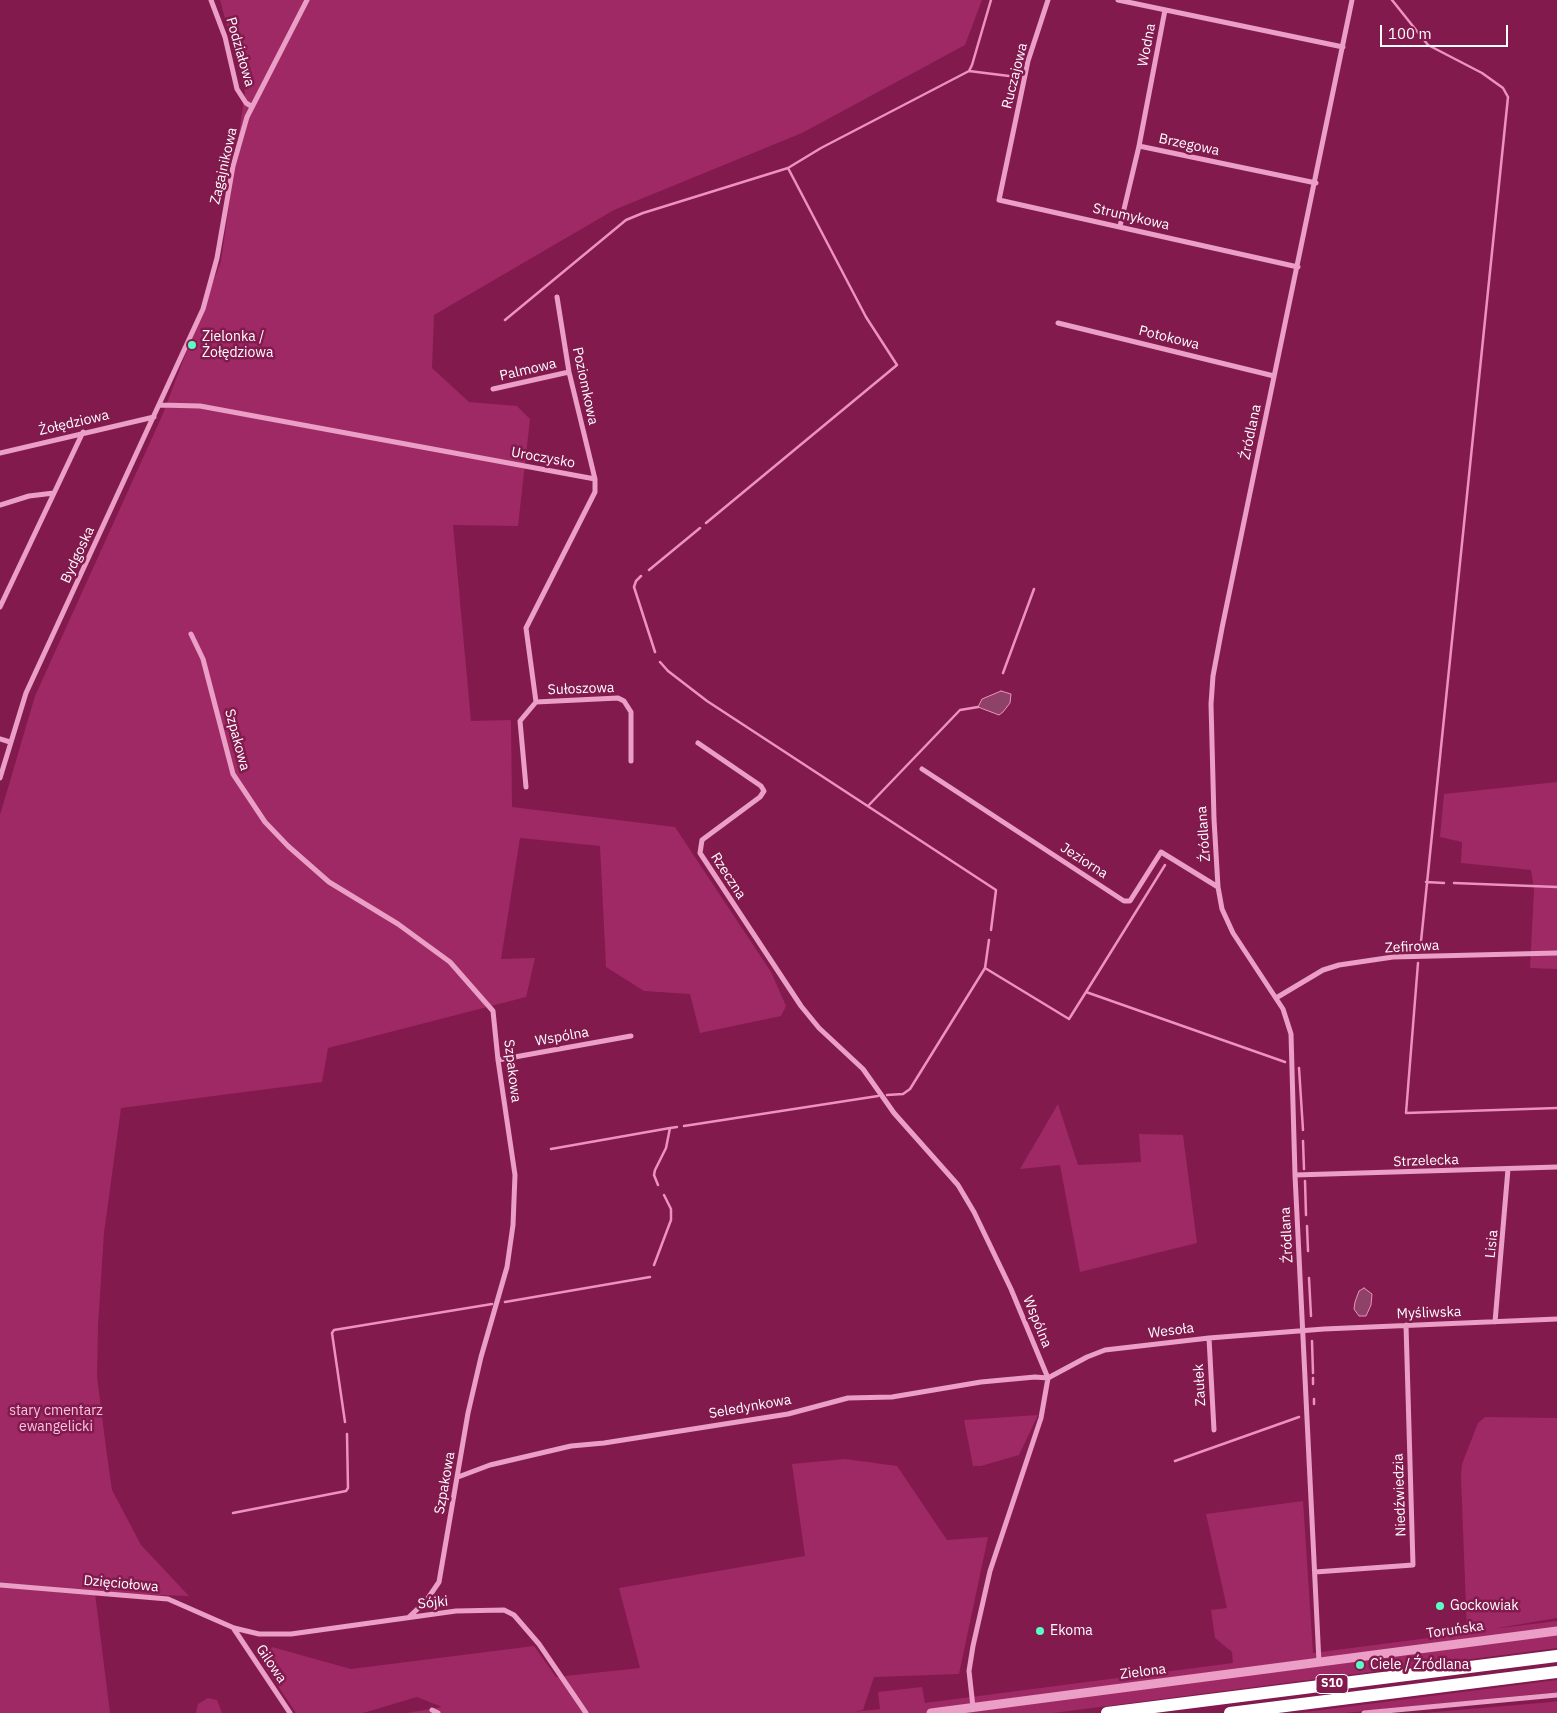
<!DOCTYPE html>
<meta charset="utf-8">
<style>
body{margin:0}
#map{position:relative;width:1557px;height:1713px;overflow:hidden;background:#821a4e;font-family:"IBM Plex Sans",sans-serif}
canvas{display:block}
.scale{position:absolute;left:1380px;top:25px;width:128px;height:22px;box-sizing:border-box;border:2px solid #fff;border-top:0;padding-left:6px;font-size:15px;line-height:18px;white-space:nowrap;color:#fff;-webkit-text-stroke:4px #821a4e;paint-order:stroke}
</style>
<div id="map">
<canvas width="1557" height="1713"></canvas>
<div class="scale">100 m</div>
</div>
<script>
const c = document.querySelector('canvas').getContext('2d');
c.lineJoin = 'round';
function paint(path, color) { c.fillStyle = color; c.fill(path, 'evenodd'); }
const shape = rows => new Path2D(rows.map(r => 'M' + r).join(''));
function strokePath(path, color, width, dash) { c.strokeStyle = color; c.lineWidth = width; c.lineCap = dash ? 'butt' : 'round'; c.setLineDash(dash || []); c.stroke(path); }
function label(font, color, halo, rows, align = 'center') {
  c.font = font + ' "IBM Plex Sans",sans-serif'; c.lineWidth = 5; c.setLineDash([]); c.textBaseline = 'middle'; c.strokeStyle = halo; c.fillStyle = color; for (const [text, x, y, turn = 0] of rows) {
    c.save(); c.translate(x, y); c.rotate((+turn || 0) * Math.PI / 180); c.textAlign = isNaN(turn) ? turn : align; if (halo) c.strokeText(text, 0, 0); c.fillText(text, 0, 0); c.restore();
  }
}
paint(shape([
 [220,0,982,0,965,45,802,133,614,210,434,315,432,368,469,402,517,406,530,419,518,526,453,525,471,721,511,720,512,807,675,827,771,972,786,1006,781,1016,700,1033,690,994,644,991,606,967,600,846,520,838,501,959,535,958,526,997,328,1048,322,1082,121,1108,104,1233,98,1326,97,1377,106,1448,112,1490,141,1545,189,1596,95,1593,110,1713,0,1713,0,815,35,696,162,416,221,261,245,92],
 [1557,782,1557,969,1530,968,1534,890,1531,870,1461,863,1462,842,1440,837,1444,794],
 [1058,1104,1078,1165,1141,1162,1139,1134,1183,1135,1197,1243,1080,1272,1060,1165,1020,1169],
 [1038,1415,1019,1455,981,1466,973,1466,964,1420],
 [1485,1417,1557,1418,1557,1618,1492,1629,1557,1621,1557,1648,1053,1713,407,1713,442,1707,417,1697,363,1713,296,1713,262,1662,272,1647,351,1669,534,1646,556,1677,640,1668,619,1588,805,1556,792,1464,845,1459,897,1466,947,1540,988,1537,959,1674,874,1677,863,1710,853,1712,880,1709,878,1692,922,1687,925,1703,1233,1663,1232,1652,1215,1638,1211,1610,1227,1608,1206,1514,1303,1501,1313,1653,1467,1633,1461,1477,1462,1464,1478,1423],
 [1557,1680,1557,1692,1345,1713,1298,1713],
 [208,1698,217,1700,222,1713,196,1713,198,1704],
 [1557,1701,1557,1713,1424,1713,1551,1702]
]), '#9f2965');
const water = shape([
 [1001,691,1011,694,1010,703,1003,712,999,715,978,707,982,699,1001,691],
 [1364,1288,1372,1294,1371,1305,1366,1316,1359,1316,1354,1309,1355,1302,1359,1291,1364,1288]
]);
paint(water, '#8f4268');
strokePath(water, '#ed91c1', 1);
strokePath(shape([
 [1392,0,1428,45,1482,73,1503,88,1508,97,1420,951],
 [969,71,1017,77],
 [505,320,626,220,643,213,788,168],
 [706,523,897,365,866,317,788,168,821,148,969,71,972,65,991,0],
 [649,570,700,528],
 [641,576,636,581,634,587,655,652],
 [660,662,668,671,707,701,996,890,991,930],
 [1003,673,1034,589],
 [868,806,960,710,978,707],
 [1426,882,1444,883],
 [1454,883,1557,887],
 [1418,963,1406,1113,1557,1108],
 [985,968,1069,1019,1086,992,1285,1062],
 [1086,992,1165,865],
 [1299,1068,1303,1130],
 [887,1095,903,1094,910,1089,985,968,989,940],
 [684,1126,878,1096],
 [1303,1141,1304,1169],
 [551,1149,670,1128],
 [1305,1181,1306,1215],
 [658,1185,654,1175,655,1170,666,1148,670,1128,677,1127],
 [1307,1226,1308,1251],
 [654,1265,671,1220,671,1209,664,1195],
 [1309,1278,1311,1316],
 [505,1302,650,1277],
 [1312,1341,1313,1373],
 [1313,1378,1313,1384],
 [1314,1399,1314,1404],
 [345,1422,332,1333,334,1330,492,1304],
 [1175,1461,1299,1417],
 [233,1513,346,1491,348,1488,347,1434]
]), '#ed91c1', 2.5);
strokePath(shape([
 [211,0,225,37,237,89,246,103,251,106],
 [1048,0,1028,61,999,200,1298,267],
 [1118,0,1343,47],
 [1139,146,1165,10],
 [1120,226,1139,146,1316,183],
 [557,297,569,372,595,479],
 [1058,323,1274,376],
 [493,389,569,372],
 [160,405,200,406,595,479,595,492,526,628,536,702,520,721,526,787],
 [0,453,154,417],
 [0,505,29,496,54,493],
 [0,607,83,432],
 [191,634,203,659,233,774,265,822,288,846,329,882,398,924,450,962,493,1011,498,1060,515,1175,513,1225,507,1267,481,1357,468,1413,439,1582,426,1601,409,1617],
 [536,702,618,698,624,701,631,712,631,761],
 [0,739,10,742],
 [698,743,761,786,764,791,760,797,702,840,700,853,801,1006,819,1028,863,1069,894,1113,958,1185,974,1212,1011,1289,1048,1378,1041,1418,990,1571,973,1646,969,1671,973,1707],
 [922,769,1124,901,1130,901,1161,852,1218,887],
 [0,778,26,693,203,309,217,258,233,166,247,117,307,0],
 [1276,998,1323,970,1339,965,1393,957,1557,953],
 [498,1060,631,1036],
 [1295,1175,1557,1167],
 [1495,1322,1508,1169],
 [1209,1338,1214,1430],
 [458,1477,490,1465,571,1446,604,1443,788,1414,848,1398,892,1397,981,1382,1035,1377,1048,1378,1087,1357,1105,1350,1209,1338,1324,1329,1557,1319],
 [1315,1572,1413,1565,1406,1325],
 [0,1585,168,1599,234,1628,259,1634,291,1634,456,1611,504,1610,514,1615,539,1644,586,1713],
 [234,1629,290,1713],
 [1319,1662,1295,1175,1291,1034,1283,1009,1233,933,1222,909,1218,887,1214,819,1211,704,1213,676,1222,628,1352,0],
 [432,1710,438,1713],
 [1364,1713,1557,1695]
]), '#eb9ec6', 5);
strokePath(shape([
 [931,1713,1557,1631]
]), '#eb9ec6', 9);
strokePath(shape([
 [1107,1713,1557,1656],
 [1230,1713,1557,1672]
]), '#fff', 12);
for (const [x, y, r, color] of [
 [192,345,5,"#59fdc4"],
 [1440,1606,5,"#59fdc4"],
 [1040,1631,5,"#59fdc4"],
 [1360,1665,5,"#59fdc4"]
]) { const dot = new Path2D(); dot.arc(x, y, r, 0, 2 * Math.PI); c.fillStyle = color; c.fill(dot); strokePath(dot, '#821a4e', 2); }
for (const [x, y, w] of [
 [1332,1684,32]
]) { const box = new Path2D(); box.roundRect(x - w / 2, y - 9.5, w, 19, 4); c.fillStyle = '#821a4e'; c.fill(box); strokePath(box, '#fff', 1); }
label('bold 12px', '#fff', null, [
 ["S10",1332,1684]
]);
label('14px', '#fff', '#821a4e', [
 ["Wodna",1147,45,-79],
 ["Podziałowa",240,52,74],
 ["Ruczajowa",1015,76,-76],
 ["Brzegowa",1189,145,12],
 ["Zagajnikowa",224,166,-77],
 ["Strumykowa",1131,217,13],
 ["Potokowa",1169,338,14],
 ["Palmowa",528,370,-13],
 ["Poziomkowa",585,386,78],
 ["Żołędziowa",74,423,-13],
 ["Źródlana",1251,432,-78],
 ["Uroczysko",543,458,10],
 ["Bydgoska",78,555,-65],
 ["Sułoszowa",581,689,-2],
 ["Szpakowa",237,740,75],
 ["Źródlana",1204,834,-94],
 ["Jeziorna",1084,861,33],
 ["Rzeczna",728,876,57],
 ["Zefirowa",1412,947,-3],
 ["Wspólna",562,1037,-10],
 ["Szpakowa",512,1071,83],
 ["Strzelecka",1426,1161,-2],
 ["Źródlana",1287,1235,-93],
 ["Lisia",1492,1244,-84],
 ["Myśliwska",1429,1313,-2],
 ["Wspólna",1037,1322,68],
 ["Wesoła",1171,1331,-7],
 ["Zaułek",1200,1385,-93],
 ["Seledynkowa",750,1407,-10],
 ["Szpakowa",445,1483,-80],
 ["Niedźwiedzia",1400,1495,-92],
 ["Dzięciołowa",121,1584,5],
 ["Sójki",433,1603,-6],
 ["Toruńska",1455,1630,-8],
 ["Gilowa",271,1664,56],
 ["Zielona",1143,1672,-7]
]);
label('14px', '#fff', '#821a4e', [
 ["Zielonka /",202,337],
 ["Żołędziowa",202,353],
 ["Gockowiak",1450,1606],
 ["Ekoma",1050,1631],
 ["Ciele / Źródlana",1370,1665]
], 'left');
label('14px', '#f8c3de', '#821a4e', [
 ["stary cmentarz",56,1411],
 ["ewangelicki",56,1427]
]);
</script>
